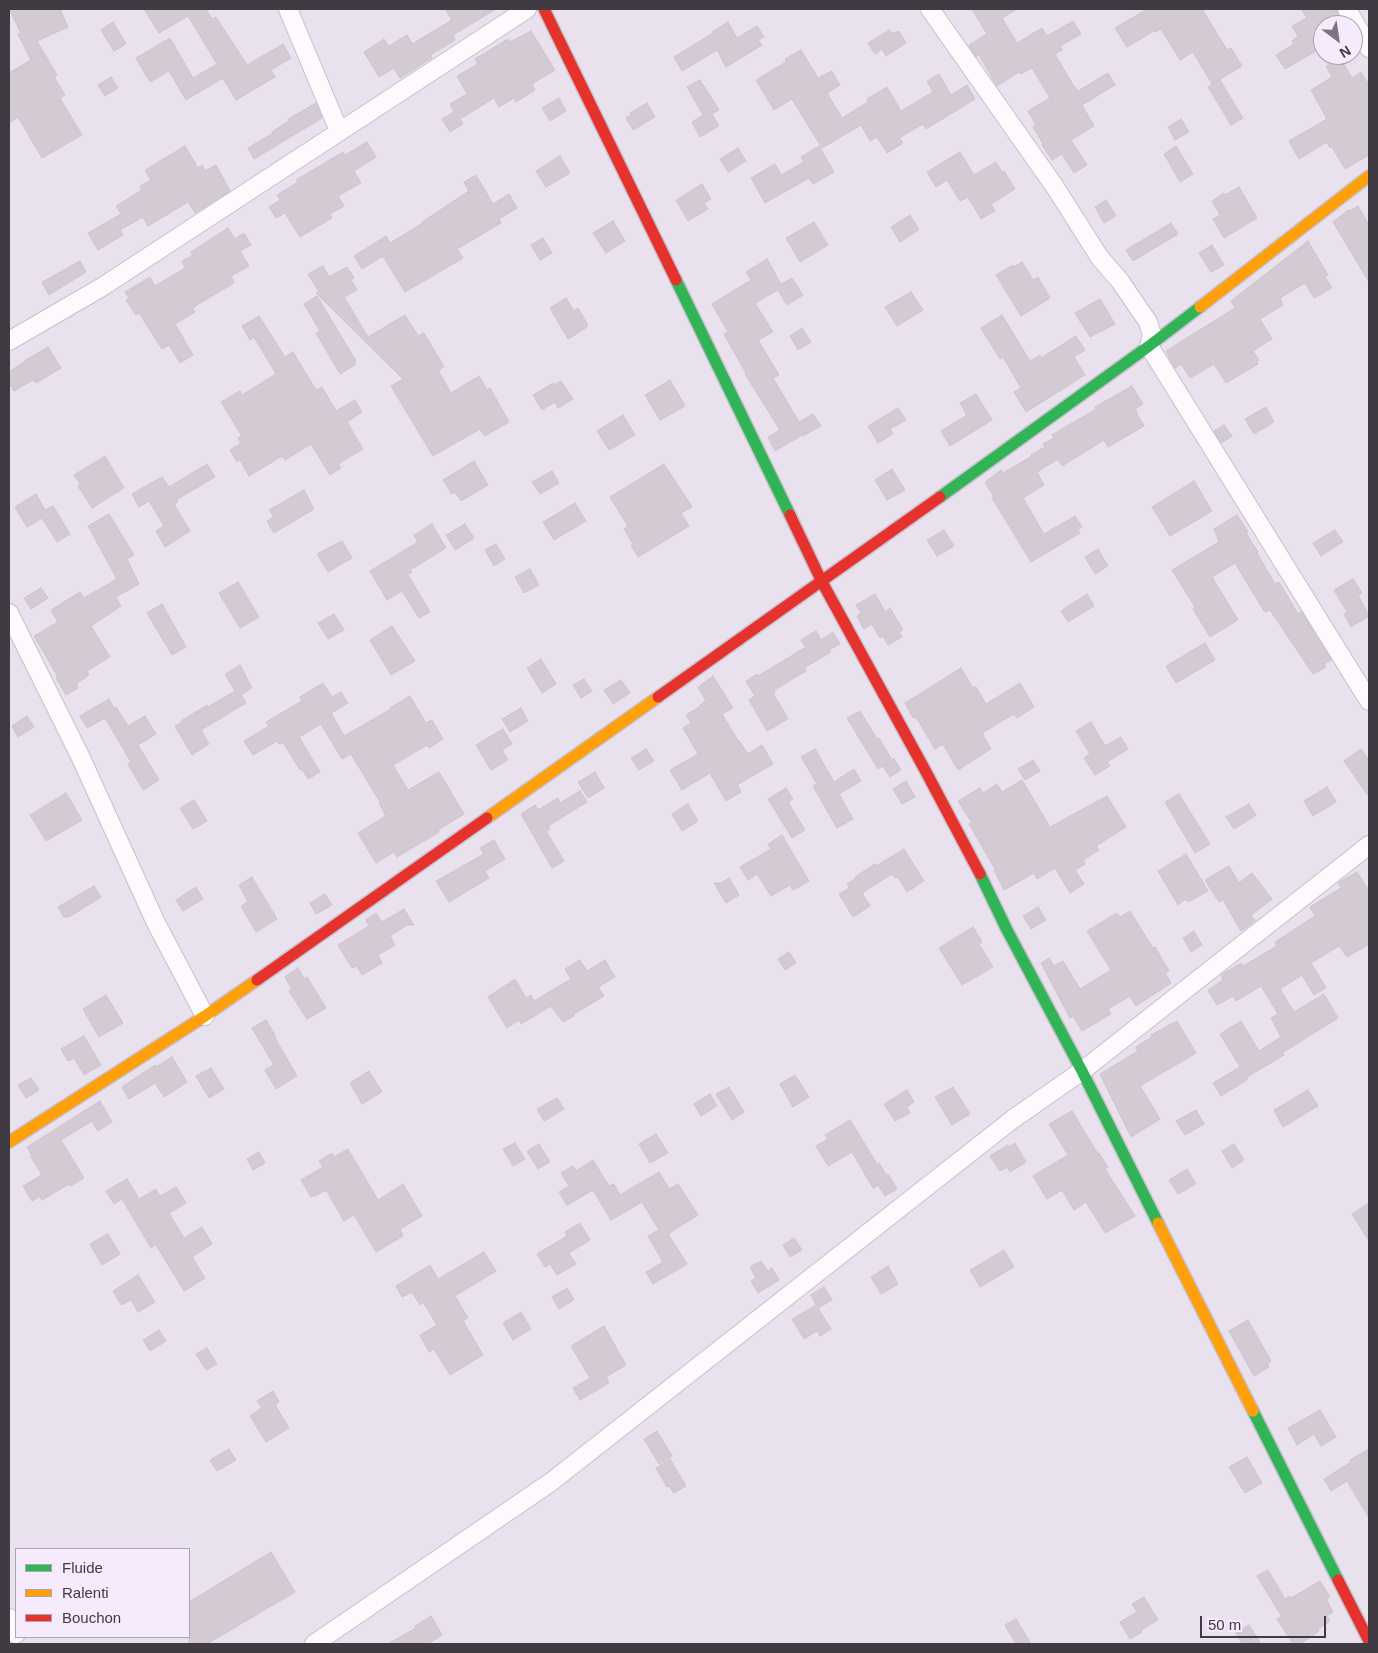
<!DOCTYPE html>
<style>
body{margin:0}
#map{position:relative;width:1378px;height:1653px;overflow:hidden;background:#eae1ee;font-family:Arial,sans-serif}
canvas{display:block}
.frame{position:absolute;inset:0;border:10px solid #403a43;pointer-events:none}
.legend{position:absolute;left:15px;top:1548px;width:175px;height:90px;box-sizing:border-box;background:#f6eafd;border:1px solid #ada4b3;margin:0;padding:6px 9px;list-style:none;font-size:15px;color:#403a43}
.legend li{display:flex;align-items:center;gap:10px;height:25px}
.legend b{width:25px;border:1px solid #ada4b3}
.north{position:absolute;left:1313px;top:15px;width:50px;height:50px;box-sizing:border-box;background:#f6eafd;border:1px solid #ada4b3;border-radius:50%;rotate:149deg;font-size:14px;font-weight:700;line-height:20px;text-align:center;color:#403a43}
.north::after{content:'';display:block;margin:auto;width:18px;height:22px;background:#7c747f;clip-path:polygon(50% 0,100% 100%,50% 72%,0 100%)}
.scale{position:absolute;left:1200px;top:1616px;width:126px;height:22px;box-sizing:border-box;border:2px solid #403a43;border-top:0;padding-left:6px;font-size:15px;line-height:18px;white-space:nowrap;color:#403a43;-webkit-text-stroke:4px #f6eafd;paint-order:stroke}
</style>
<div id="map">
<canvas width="1378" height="1653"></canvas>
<div class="frame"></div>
<ul class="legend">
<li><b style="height:6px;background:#30b455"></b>Fluide</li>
<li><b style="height:6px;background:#ff9f0a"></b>Ralenti</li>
<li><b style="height:6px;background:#e5322d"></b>Bouchon</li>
</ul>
<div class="north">N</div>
<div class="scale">50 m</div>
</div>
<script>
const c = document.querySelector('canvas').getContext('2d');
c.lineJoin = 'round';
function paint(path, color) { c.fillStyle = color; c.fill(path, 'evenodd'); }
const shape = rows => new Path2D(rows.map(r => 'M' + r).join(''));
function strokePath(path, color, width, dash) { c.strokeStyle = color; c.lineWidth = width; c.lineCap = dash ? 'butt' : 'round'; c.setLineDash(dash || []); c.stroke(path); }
const building = shape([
 [9,9,60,9,68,27,37,41,57,75,54,77,65,95,60,98,82,135,42,158,18,117,9,123,9,73,31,60,18,34,21,33,9,9],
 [144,9,206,9,212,19,216,17,247,65,283,44,291,58,271,70,275,77,236,100,223,78,186,100,169,71,150,82,136,58,170,38,193,78,217,64,188,16,159,33,144,9],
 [445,9,496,9,453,35,455,40,430,55,432,58,400,78,394,68,379,77,364,52,384,39,389,46,407,35,412,44,452,20,445,9],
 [972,9,1017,9,1002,18,1017,43,1042,28,1047,36,1073,21,1081,34,1060,46,1062,50,1055,54,1073,85,1078,91,1108,73,1115,85,1082,105,1094,126,1071,140,1087,165,1074,173,1062,154,1052,160,1042,145,1043,144,1033,127,1036,125,1028,111,1050,98,1032,68,1021,74,1019,72,997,86,979,55,976,57,969,45,987,34,972,9],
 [1147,9,1202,9,1227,50,1231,48,1242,66,1212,84,1193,52,1180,60,1161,29,1155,32,1154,31,1127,47,1115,28,1147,9],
 [1301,9,1336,9,1344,25,1323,25,1323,47,1285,69,1276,55,1294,44,1292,41,1298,36,1292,26,1307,18,1301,9],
 [113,22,126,44,114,51,101,30,113,22],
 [728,22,737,38,757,26,764,37,758,40,762,45,726,67,717,50,682,71,674,57,713,33,712,32,728,22],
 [890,30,892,34,899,31,906,43,886,56,882,49,875,54,868,43,890,30],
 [531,31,555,70,532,84,535,90,516,102,514,98,499,107,494,98,460,119,463,124,450,132,442,119,454,112,450,104,467,94,457,76,478,64,475,59,508,39,510,42,531,31],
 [801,50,818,78,832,71,836,79,840,85,827,93,842,118,868,102,867,99,887,87,901,111,933,92,927,81,939,74,951,95,967,85,975,99,926,129,923,124,899,138,903,143,887,153,877,137,870,141,861,125,822,148,792,99,774,110,756,80,786,62,785,59,801,50],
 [1340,57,1352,78,1361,72,1369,85,1369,155,1345,169,1332,147,1330,148,1327,142,1299,159,1289,141,1327,119,1311,90,1332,77,1326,66,1340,57],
 [111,77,118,88,105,96,98,85,111,77],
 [700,80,719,110,712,114,719,126,700,137,692,122,703,115,687,87,700,80],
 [1220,80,1243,118,1231,125,1208,87,1220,80],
 [559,98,566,111,550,121,542,108,559,98],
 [316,103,322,118,254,159,248,148,273,133,272,132,289,121,288,119,316,103],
 [647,103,655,117,633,130,626,118,631,115,630,113,647,103],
 [1181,119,1189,132,1175,140,1168,127,1181,119],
 [367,142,376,157,354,171,361,183,338,196,344,206,330,214,332,218,300,237,285,213,276,218,269,207,280,200,277,195,298,182,296,180,343,152,345,155,367,142],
 [185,146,198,168,202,165,205,171,216,165,230,191,195,213,188,202,148,226,143,217,120,230,123,235,98,250,88,233,121,214,116,206,142,190,140,186,151,180,145,170,185,146],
 [819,146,834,172,813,184,809,178,765,203,751,178,775,164,781,175,804,162,801,157,819,146],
 [1176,146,1193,174,1180,182,1164,154,1176,146],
 [738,148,746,161,728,172,720,159,738,148],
 [960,152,974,175,996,162,1002,172,1004,171,1015,189,991,204,995,211,981,219,968,197,960,201,947,180,936,187,927,172,960,152],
 [560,156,570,173,546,187,536,171,560,156],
 [476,175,493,204,509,194,517,208,499,219,501,223,457,249,463,258,405,292,383,256,362,269,354,256,386,236,390,243,423,223,422,222,469,191,464,182,476,175],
 [702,184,711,199,704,203,708,209,688,221,676,200,702,184],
 [1239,187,1257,218,1224,238,1213,219,1220,215,1212,201,1224,193,1225,195,1239,187],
 [1106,200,1116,216,1104,223,1095,207,1106,200],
 [1358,206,1369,225,1369,282,1333,222,1348,210,1349,211,1358,206],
 [910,215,919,230,900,242,891,227,910,215],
 [613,221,625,241,606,253,593,233,613,221],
 [814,222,828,245,800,262,786,238,814,222],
 [1171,223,1178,234,1133,261,1126,250,1171,223],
 [228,228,235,239,244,233,251,245,240,251,249,266,231,276,234,283,192,308,195,312,175,324,193,355,180,363,169,345,162,349,139,313,136,315,126,300,129,298,125,292,150,277,155,286,185,268,182,261,193,255,191,252,228,228],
 [543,238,552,253,540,260,531,245,543,238],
 [1308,241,1328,275,1325,277,1332,288,1314,298,1305,283,1280,298,1283,305,1260,319,1272,339,1253,351,1259,360,1256,361,1258,364,1226,383,1214,364,1190,378,1181,364,1175,368,1166,351,1235,308,1231,301,1308,241],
 [1212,245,1224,265,1211,272,1199,253,1212,245],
 [767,259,781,284,792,278,803,295,787,305,778,290,755,303,773,332,758,340,779,375,773,378,799,422,813,414,821,426,803,436,802,435,775,451,768,437,780,430,745,374,746,373,724,334,728,332,712,304,751,280,746,272,767,259],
 [80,261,86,272,49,295,42,282,80,261],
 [1022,262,1033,280,1038,277,1050,298,1021,316,996,275,1013,265,1014,267,1022,262],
 [323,266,329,277,347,267,354,278,351,280,357,290,344,297,368,337,405,315,418,336,424,333,444,367,438,370,451,393,479,376,487,390,490,388,509,422,485,436,480,429,433,456,391,386,403,379,316,293,319,292,308,274,323,266],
 [911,292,923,310,897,326,885,307,911,292],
 [317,296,356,361,354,362,356,364,340,374,316,333,320,331,304,304,317,296],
 [566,298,574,311,578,308,588,325,586,325,587,327,568,339,550,308,566,298],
 [1100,299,1115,324,1090,337,1075,313,1100,299],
 [1002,315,1030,361,1040,355,1041,358,1076,336,1085,350,1074,357,1085,375,1026,412,1014,392,1021,388,1003,357,1000,359,981,328,1002,315],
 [259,316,285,357,293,352,316,390,322,387,336,411,355,400,362,412,347,422,363,449,338,464,341,468,330,475,311,444,285,460,282,456,249,476,240,460,237,462,230,450,241,443,238,438,242,436,221,402,240,391,242,395,276,374,254,337,250,340,242,326,259,316],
 [802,328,811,342,798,350,790,336,802,328],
 [48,347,61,368,36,383,33,380,14,391,9,383,9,372,24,362,24,361,48,347],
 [670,380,685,406,660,420,645,395,670,380],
 [561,381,573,399,558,408,555,402,542,410,533,395,553,383,554,385,561,381],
 [1132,386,1143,404,1135,409,1137,411,1136,412,1144,426,1108,447,1104,440,1062,466,1058,459,1037,472,1044,485,1023,498,1044,534,1075,516,1082,527,1078,530,1080,533,1031,562,992,498,994,497,985,482,1001,470,1003,473,1032,456,1031,455,1045,447,1043,444,1054,438,1052,435,1096,409,1095,407,1132,386],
 [976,394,992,420,950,446,941,431,967,415,960,403,976,394],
 [1266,407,1274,422,1254,434,1245,419,1266,407],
 [898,408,906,420,890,429,893,434,878,443,868,426,898,408],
 [623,415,635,435,609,450,597,431,623,415],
 [1224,425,1232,436,1221,443,1214,431,1224,425],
 [105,456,124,488,92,508,78,486,80,484,74,475,105,456],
 [474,461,488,485,461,501,455,492,452,494,443,480,474,461],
 [207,464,215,477,176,500,178,502,174,504,190,531,165,547,156,531,164,526,149,501,139,507,132,494,162,477,169,487,207,464],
 [664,464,692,507,681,513,689,526,638,557,631,545,633,544,624,529,628,526,610,497,664,464],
 [892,469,905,490,887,500,875,480,892,469],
 [552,471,559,483,540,494,532,482,552,471],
 [1194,481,1212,511,1170,536,1152,507,1194,481],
 [304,490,314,509,274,533,267,521,274,517,269,510,304,490],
 [36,494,45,510,53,506,70,534,57,542,42,518,27,527,15,507,36,494],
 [575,503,586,521,554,540,543,522,575,503],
 [109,514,134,555,127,559,139,584,116,597,121,606,91,626,110,657,87,671,89,675,76,684,78,688,66,695,56,678,58,677,34,636,58,622,51,610,80,592,84,598,117,579,88,526,109,514],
 [1237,515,1248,532,1246,533,1258,552,1257,553,1275,584,1279,582,1298,614,1301,611,1331,660,1324,664,1326,667,1313,674,1270,610,1266,612,1264,611,1235,563,1212,577,1238,620,1210,637,1193,609,1195,607,1172,570,1219,542,1214,529,1237,515],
 [432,524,446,548,410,570,412,572,408,575,430,612,419,618,402,591,387,600,370,571,418,542,414,535,432,524],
 [465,524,474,538,455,550,446,535,465,524],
 [944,530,954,546,937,556,927,540,944,530],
 [1335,530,1343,542,1321,556,1313,543,1335,530],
 [342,541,352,558,328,572,317,554,342,541],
 [496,544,505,559,494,566,485,550,496,544],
 [1098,549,1108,566,1095,574,1085,557,1098,549],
 [530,569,539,585,524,593,515,577,530,569],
 [1353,579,1362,593,1358,595,1369,616,1351,627,1344,614,1347,612,1334,590,1353,579],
 [238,582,259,617,240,628,219,593,238,582],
 [41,588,48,598,31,609,24,598,41,588],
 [875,594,885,612,890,608,903,630,899,632,902,637,888,645,883,636,880,638,872,624,864,629,857,616,861,613,856,605,875,594],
 [1087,594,1094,606,1068,622,1061,611,1087,594],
 [162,604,186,647,172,655,147,613,162,604],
 [334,614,344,630,328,639,318,623,334,614],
 [392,626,415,661,391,675,370,640,392,626],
 [816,631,821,640,833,632,840,644,829,650,831,652,804,668,806,671,774,690,775,692,773,693,788,719,767,731,749,700,755,696,746,681,757,674,758,676,806,647,801,640,816,631],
 [1205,643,1215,660,1176,683,1166,666,1205,643],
 [541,659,556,684,542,693,527,668,541,659],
 [240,665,252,688,241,695,246,703,201,730,209,744,192,755,175,726,182,722,181,721,207,705,208,707,235,691,225,674,240,665],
 [961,668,973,688,976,687,986,704,1020,683,1034,707,1017,718,1014,714,982,733,991,749,958,770,943,744,935,749,916,717,913,718,905,703,961,668],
 [713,676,733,708,722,714,739,742,740,742,748,754,762,745,773,764,737,785,741,792,726,801,710,773,682,790,670,770,698,754,683,728,691,723,686,715,701,706,700,705,706,701,698,687,713,676],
 [584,679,592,691,581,698,573,685,584,679],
 [621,680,630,693,613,704,604,690,621,680],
 [323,683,332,697,341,692,348,703,331,713,344,736,391,709,390,708,410,696,426,723,432,720,443,739,429,748,427,745,393,765,408,790,439,772,464,814,438,830,439,832,397,857,394,852,376,863,358,833,386,816,379,803,380,802,351,754,342,759,321,724,299,737,320,772,308,779,302,769,300,770,283,742,279,744,277,741,253,755,244,741,269,726,266,722,302,701,300,697,323,683],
 [109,699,114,708,116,707,128,726,145,716,156,734,138,745,159,780,143,790,128,764,131,762,105,718,87,728,80,716,109,699],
 [521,708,528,721,510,732,502,719,521,708],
 [860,711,877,739,879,738,892,760,878,769,847,718,860,711],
 [27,716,34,727,18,737,12,726,27,716],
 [1091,722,1105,746,1121,737,1128,749,1107,762,1110,766,1095,775,1084,758,1090,754,1076,731,1091,722],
 [503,729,512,744,502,750,508,760,491,770,476,745,503,729],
 [646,749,654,761,639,770,631,758,646,749],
 [815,749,834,782,854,769,861,781,839,794,853,819,837,828,813,786,817,784,801,757,815,749],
 [1361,749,1369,760,1369,797,1344,761,1361,749],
 [894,759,901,770,890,777,883,766,894,759],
 [1033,760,1040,771,1025,780,1018,769,1033,760],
 [595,772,604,788,588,798,578,782,595,772],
 [1022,780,1050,827,1107,796,1126,827,1096,846,1099,850,1083,860,1085,864,1075,870,1084,884,1070,893,1055,868,1037,879,1034,873,1004,890,994,870,995,869,969,824,972,823,958,801,980,788,983,793,997,784,1002,792,1022,780],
 [906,781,915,797,902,804,893,789,906,781],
 [1327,787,1336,802,1313,816,1304,801,1327,787],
 [786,788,793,799,788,802,805,830,792,838,768,799,786,788],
 [580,791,587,802,548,826,550,829,546,831,564,861,552,868,521,814,535,805,538,810,558,798,560,803,580,791],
 [66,793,82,820,46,841,30,815,66,793],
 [1179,794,1210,844,1195,853,1165,802,1179,794],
 [194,800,207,821,193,829,180,808,194,800],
 [688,804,698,821,682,831,672,814,688,804],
 [1249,804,1256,815,1234,829,1226,817,1249,804],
 [782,835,809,881,793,890,790,885,771,896,757,874,748,880,740,867,771,849,768,844,782,835],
 [494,840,505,859,485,871,489,878,449,902,436,881,484,854,480,848,494,840],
 [904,849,924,881,907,892,898,877,895,878,892,874,862,893,870,906,853,917,839,894,849,888,847,884,856,878,855,877,875,864,876,866,904,849],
 [1186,854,1208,891,1188,902,1186,899,1178,905,1158,871,1186,854],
 [1229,866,1239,883,1252,873,1272,899,1251,915,1255,921,1241,931,1223,900,1219,902,1205,880,1229,866],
 [1357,872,1369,891,1369,944,1347,957,1339,946,1311,963,1326,988,1314,995,1302,975,1280,989,1294,1012,1324,994,1338,1018,1282,1053,1284,1055,1247,1077,1248,1079,1221,1096,1213,1083,1240,1067,1220,1034,1241,1021,1259,1051,1281,1037,1271,1018,1278,1014,1261,986,1236,1001,1233,996,1217,1005,1208,990,1223,980,1221,975,1241,963,1243,966,1277,946,1275,942,1315,916,1310,907,1341,888,1338,883,1357,872],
 [252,877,277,919,256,932,241,906,248,902,239,885,252,877],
 [729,878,739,895,726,903,714,883,721,883,729,878],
 [94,886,101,897,69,917,64,917,58,907,94,886],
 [196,887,203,899,183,911,176,900,196,887],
 [325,894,332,905,316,914,310,903,325,894],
 [1038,907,1046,920,1031,929,1023,916,1038,907],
 [404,909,414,925,407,925,390,936,395,945,378,955,382,963,362,975,357,966,352,968,338,945,369,926,366,920,376,913,382,922,404,909],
 [1130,911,1153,948,1155,947,1169,971,1165,973,1171,983,1136,1006,1130,996,1108,1009,1111,1014,1082,1031,1073,1016,1070,1018,1041,963,1049,958,1054,966,1063,961,1080,989,1111,970,1087,931,1117,913,1120,917,1130,911],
 [973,927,982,942,979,944,993,967,962,985,939,948,973,927],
 [1194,931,1202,945,1191,952,1183,938,1194,931],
 [789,952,796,963,785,970,778,959,789,952],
 [580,960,587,971,605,960,615,977,598,987,604,996,574,1014,574,1016,563,1022,551,1006,521,1024,519,1020,507,1028,488,997,515,979,526,998,531,995,534,1001,571,979,565,969,580,960],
 [298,968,304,979,307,977,326,1008,307,1019,289,991,292,989,285,977,298,968],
 [106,995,123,1023,99,1037,83,1009,106,995],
 [266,1020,276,1037,275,1038,297,1076,276,1089,265,1070,274,1065,252,1028,266,1020],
 [1177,1021,1196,1053,1140,1086,1160,1119,1131,1137,1100,1074,1138,1051,1136,1047,1152,1037,1151,1035,1177,1021],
 [84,1036,101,1065,84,1075,74,1058,68,1061,61,1049,84,1036],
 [172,1057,187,1082,164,1097,155,1083,129,1099,122,1087,155,1065,156,1067,172,1057],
 [211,1068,224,1089,209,1098,196,1076,211,1068],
 [369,1071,382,1092,362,1104,350,1083,369,1071],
 [795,1075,809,1097,793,1107,780,1084,795,1075],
 [31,1078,39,1090,26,1098,18,1085,31,1078],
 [729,1087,744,1112,732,1120,716,1094,729,1087],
 [953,1087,970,1114,952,1125,935,1097,953,1087],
 [907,1090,914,1102,907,1107,910,1113,895,1121,884,1104,907,1090],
 [1308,1090,1318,1106,1283,1127,1274,1110,1308,1090],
 [710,1094,717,1106,701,1116,694,1104,710,1094],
 [557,1098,564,1109,544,1121,537,1109,557,1098],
 [100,1101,112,1122,98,1131,92,1121,61,1140,84,1178,70,1186,69,1184,42,1200,40,1196,32,1201,23,1186,42,1175,31,1157,32,1156,27,1147,100,1101],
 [1196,1110,1204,1124,1185,1135,1176,1121,1196,1110],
 [1072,1111,1098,1154,1099,1153,1108,1167,1105,1169,1135,1216,1105,1233,1086,1202,1074,1210,1062,1190,1047,1199,1033,1176,1068,1155,1049,1124,1072,1111],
 [850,1120,877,1164,879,1163,886,1175,888,1174,897,1189,885,1196,878,1185,873,1188,852,1152,828,1166,816,1146,828,1139,825,1135,850,1120],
 [656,1134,668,1153,650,1163,639,1144,656,1134],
 [515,1143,525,1159,513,1166,503,1149,515,1143],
 [1015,1143,1026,1162,1010,1172,1007,1167,1000,1171,990,1156,1008,1145,1009,1147,1015,1143],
 [539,1144,550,1162,538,1169,527,1151,539,1144],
 [1234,1144,1244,1160,1232,1168,1222,1151,1234,1144],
 [348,1149,378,1200,403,1184,422,1216,400,1229,403,1236,376,1252,354,1215,344,1221,326,1190,315,1196,314,1195,311,1197,301,1180,323,1167,319,1161,332,1153,334,1157,348,1149],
 [259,1152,265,1163,253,1170,247,1159,259,1152],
 [593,1160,609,1186,614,1184,620,1195,659,1172,669,1189,678,1184,698,1215,668,1234,687,1264,653,1284,646,1272,663,1262,648,1236,659,1230,642,1202,611,1220,593,1190,567,1205,559,1192,569,1186,561,1173,573,1166,576,1171,593,1160],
 [1187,1169,1196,1184,1178,1194,1169,1180,1187,1169],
 [127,1179,139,1199,156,1189,160,1196,176,1187,186,1203,169,1213,184,1238,202,1227,212,1244,192,1257,205,1278,184,1291,156,1245,151,1248,122,1199,114,1204,106,1191,127,1179],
 [1369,1203,1369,1241,1352,1214,1369,1203],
 [580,1223,590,1240,569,1253,576,1264,557,1275,550,1264,545,1267,537,1254,567,1236,565,1232,580,1223],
 [108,1234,120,1254,102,1265,90,1244,108,1234],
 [794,1238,802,1250,790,1257,783,1245,794,1238],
 [1004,1250,1014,1267,980,1287,970,1270,1004,1250],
 [484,1252,496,1271,455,1296,468,1318,463,1321,483,1355,450,1375,434,1349,429,1352,420,1335,437,1325,423,1302,420,1305,412,1292,402,1297,396,1286,430,1265,438,1279,484,1252],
 [761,1261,768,1271,772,1268,779,1280,758,1293,751,1281,756,1278,750,1267,761,1261],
 [888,1266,898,1284,881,1294,871,1277,888,1266],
 [138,1275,155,1302,138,1312,131,1300,121,1305,113,1291,138,1275],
 [824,1287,832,1300,818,1308,831,1329,820,1336,817,1331,804,1339,792,1319,816,1305,811,1295,824,1287],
 [567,1288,574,1300,559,1309,552,1297,567,1288],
 [521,1312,531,1329,513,1340,503,1323,521,1312],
 [1248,1320,1271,1361,1267,1364,1269,1367,1254,1376,1229,1331,1248,1320],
 [604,1326,626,1365,606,1377,609,1383,580,1400,573,1388,590,1378,571,1346,604,1326],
 [159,1330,166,1341,150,1351,143,1340,159,1330],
 [207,1348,217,1364,206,1370,196,1354,207,1348],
 [273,1391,279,1402,275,1405,289,1428,266,1442,250,1416,262,1408,257,1401,273,1391],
 [1320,1410,1336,1437,1321,1446,1314,1434,1297,1445,1288,1428,1320,1410],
 [657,1431,672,1456,659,1464,644,1439,657,1431],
 [229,1449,236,1460,217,1471,210,1460,229,1449],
 [1369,1449,1369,1518,1347,1481,1331,1491,1324,1479,1351,1462,1350,1460,1369,1449],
 [1247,1457,1262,1483,1245,1493,1229,1467,1247,1457],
 [670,1459,686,1486,674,1493,669,1486,667,1487,656,1468,670,1459],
 [271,1552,295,1592,207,1644,189,1644,189,1602,271,1552],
 [1268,1570,1285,1599,1290,1596,1291,1598,1320,1581,1330,1597,1326,1599,1333,1612,1327,1616,1330,1621,1318,1629,1319,1631,1311,1637,1299,1644,1293,1644,1277,1619,1282,1617,1257,1576,1268,1570],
 [1144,1597,1158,1620,1141,1630,1142,1632,1130,1639,1120,1622,1137,1612,1132,1604,1144,1597],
 [431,1616,442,1635,427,1644,388,1644,416,1628,415,1626,431,1616],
 [1016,1619,1031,1644,1016,1644,1005,1625,1016,1619],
 [1249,1625,1261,1644,1242,1644,1236,1633,1249,1625]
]);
paint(building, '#d4cad3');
strokePath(building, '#ccc3cb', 1);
const street = shape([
 [288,9,339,131],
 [930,9,1055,187,1100,258,1120,281,1148,322,1152,335,1149,346,1369,701],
 [1347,9,1369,48],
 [9,341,102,287,527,9],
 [9,613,81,758,156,923,205,1016],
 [9,1618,16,1634],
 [314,1644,551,1482,1013,1119,1082,1071,1369,845]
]);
const fast = shape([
 [676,280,790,515],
 [940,497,1149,346,1200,307],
 [980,874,1007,930,1082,1071,1158,1223],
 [1253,1411,1338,1580]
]);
const slow = shape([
 [1200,307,1369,176],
 [487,818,658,697],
 [9,1142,205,1016,257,980],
 [1158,1223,1253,1411]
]);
const jam = shape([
 [544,9,676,280],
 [790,515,822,582,925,770,980,874],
 [658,697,940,497],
 [257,980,487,818],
 [1338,1580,1369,1641]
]);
strokePath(street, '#c6bfca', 20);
strokePath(fast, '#c6bfca', 14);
strokePath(slow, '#c6bfca', 14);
strokePath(jam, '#c6bfca', 14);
strokePath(street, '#fcfafc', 18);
strokePath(fast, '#30b455', 11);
strokePath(slow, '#ff9f0a', 11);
strokePath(jam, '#e5322d', 11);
</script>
